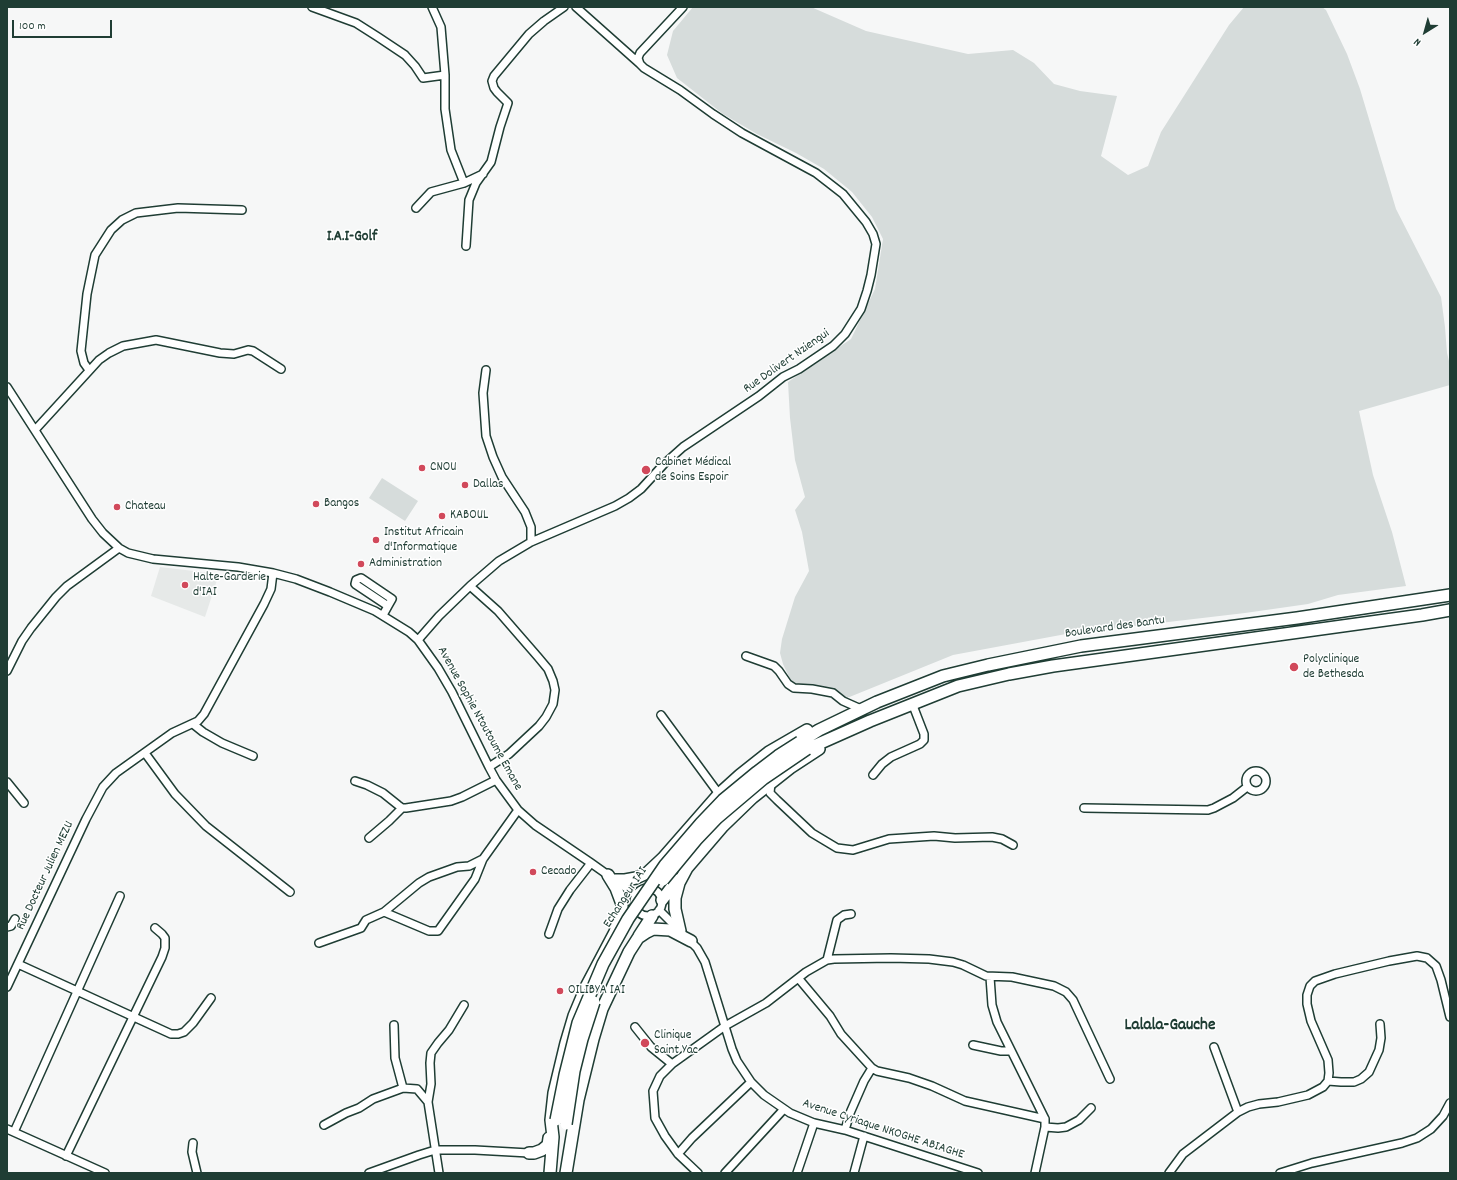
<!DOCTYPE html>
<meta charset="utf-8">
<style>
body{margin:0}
#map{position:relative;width:1457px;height:1180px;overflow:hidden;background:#f6f7f7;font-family:Dekko,sans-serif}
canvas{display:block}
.frame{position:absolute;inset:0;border:8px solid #1f3d34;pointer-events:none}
.north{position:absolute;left:1405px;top:12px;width:40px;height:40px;-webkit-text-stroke:3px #fff;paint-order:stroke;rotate:217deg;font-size:11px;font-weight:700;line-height:16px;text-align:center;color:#1f3d34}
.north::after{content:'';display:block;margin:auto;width:14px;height:18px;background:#1f3d34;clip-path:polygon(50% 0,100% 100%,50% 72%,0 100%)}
.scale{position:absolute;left:12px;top:20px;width:100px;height:18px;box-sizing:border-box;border:2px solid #1f3d34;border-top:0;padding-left:5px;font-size:12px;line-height:14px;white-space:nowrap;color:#1f3d34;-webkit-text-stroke:3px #fff;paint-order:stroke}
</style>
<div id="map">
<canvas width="1457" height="1180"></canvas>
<div class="frame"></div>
<div class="north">N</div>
<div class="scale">100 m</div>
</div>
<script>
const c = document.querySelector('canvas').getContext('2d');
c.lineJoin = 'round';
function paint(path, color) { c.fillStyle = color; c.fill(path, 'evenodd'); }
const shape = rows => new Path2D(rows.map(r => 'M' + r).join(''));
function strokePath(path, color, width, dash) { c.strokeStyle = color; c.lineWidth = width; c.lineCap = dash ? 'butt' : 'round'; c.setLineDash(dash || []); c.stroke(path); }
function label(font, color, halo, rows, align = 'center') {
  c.font = font + ' Dekko,sans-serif'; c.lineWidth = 3; c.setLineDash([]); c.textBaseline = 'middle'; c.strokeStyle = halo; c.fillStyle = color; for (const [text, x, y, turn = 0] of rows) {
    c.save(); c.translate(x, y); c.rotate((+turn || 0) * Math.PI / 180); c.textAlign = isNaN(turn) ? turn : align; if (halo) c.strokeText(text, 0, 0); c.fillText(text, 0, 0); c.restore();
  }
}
paint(shape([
 [160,567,219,574,205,617,151,596]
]), '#e6e9e8');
paint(shape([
 [693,7,811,7,866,31,968,54,1013,50,1034,63,1054,84,1080,91,1117,96,1101,156,1128,175,1148,166,1161,132,1229,25,1244,7,1322,7,1326,10,1347,54,1360,89,1396,209,1441,297,1445,327,1447,353,1450,365,1450,385,1359,411,1373,475,1392,532,1406,586,1338,595,1308,604,1245,613,1066,634,953,655,847,698,838,692,793,685,783,664,780,653,782,639,795,597,809,571,802,532,795,510,805,497,795,460,790,418,788,382,851,339,875,289,883,239,872,217,852,192,824,169,796,153,757,134,723,114,677,78,667,55,673,31],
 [382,478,418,501,405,521,369,498]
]), '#d6dcdb');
const minor = shape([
 [312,7,356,23,378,37,405,55,415,66,423,78,445,75],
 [432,7,441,27,445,75,445,109,451,150,464,183],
 [576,7,640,64],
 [416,208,431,192,464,183,483,174],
 [466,246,469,200,476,183,491,162,500,127,508,103,497,92,494,88,492,81,494,76,529,34,544,21,564,7],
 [89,370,84,363,81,351,87,294,95,255,111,230,122,220,136,213,178,208,242,210],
 [486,370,483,393,486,436,493,457,502,477,525,512,531,527,531,542],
 [7,387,92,519,103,533,119,548,128,553,153,559,238,567,273,573,296,579,330,592,375,611,409,632,418,640,438,668,452,692,489,767,496,780,518,810,535,825,591,863,636,895],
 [35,430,99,360,109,353,123,346,156,340,220,353,234,354,248,350,253,351,281,369],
 [470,586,498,611,538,657,548,669,553,681,555,690,553,704,546,717,539,726,509,754,489,767],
 [383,615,388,606,355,584,356,580,361,578,392,599,388,606],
 [418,640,439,616,470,586,499,561,531,542,615,506,629,498,641,489,664,464,683,447,759,396,783,377,799,369,833,346,845,334,861,309,867,291,871,275,876,244,873,234,866,222,843,194,816,173,742,133,713,114,680,90,644,68,640,64,638,58,640,53,683,7],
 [746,656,774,666,779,671,788,684,794,688,812,689,833,693,843,701,861,709],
 [7,671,22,641,31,628,56,597,67,586,119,548],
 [661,715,719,794],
 [193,724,203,732,222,743,253,756],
 [145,753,175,794,206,826,290,892],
 '1246 781a10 10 0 1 1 20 0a10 10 0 1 1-20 0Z',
 [873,775,882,764,891,757,920,744,924,740,924,734,912,703],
 [355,781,367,785,383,793,398,805,402,808,406,808,451,801,462,797,496,780],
 [7,782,24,803],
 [771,783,770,793,777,800,812,833,837,848,853,850,889,839,934,836,955,838,992,837,1002,839,1013,845],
 [1084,808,1208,810,1214,808,1233,798,1247,787],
 [369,838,389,821,402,808],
 '634 902a14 14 0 1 1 28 0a14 14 0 1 1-28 0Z',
 [659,910,679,930],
 [384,912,419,883,429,877,457,867,469,866,483,859],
 [7,927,11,926,15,919],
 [549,934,558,909,570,890,591,863],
 [688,939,697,948,705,962,732,1049,737,1061,751,1082,764,1095,790,1113,814,1123,845,1130,978,1173],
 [319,943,361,928,366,920,384,912,429,931,438,931,475,879,483,859,518,810],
 [827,960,837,920,844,915,851,914],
 [18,964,171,1034,178,1034,184,1032,193,1023,211,998],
 [990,977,992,1005,997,1022,1045,1119,1045,1127,1035,1173],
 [799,979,830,1016,841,1034,872,1068,877,1071,909,1078,932,1086,965,1101,1045,1119],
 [7,987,86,819,103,787,116,773,172,733,198,721,204,714,264,604,271,589,273,573],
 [394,1025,395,1058,403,1088],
 [635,1027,651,1047,672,1064],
 [973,1045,1001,1051,1011,1051],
 [1214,1047,1238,1112],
 [1328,1081,1341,1082,1354,1082,1361,1079,1369,1072,1379,1050,1381,1038,1380,1024],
 [428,1102,431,1084,430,1063,431,1053,438,1043,449,1030,464,1005],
 [324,1125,346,1113,359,1108,373,1099,403,1088,417,1089,428,1102,439,1173],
 [1045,1127,1058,1128,1066,1127,1079,1120,1091,1108],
 [7,1129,105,1173],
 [845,1130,850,1113,864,1081,872,1068],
 [14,1132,120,896],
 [193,1143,192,1152,197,1173],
 [678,1154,692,1138,751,1082],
 [66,1156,162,957,165,948,165,938,162,934,155,928],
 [369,1173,419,1155,435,1150,475,1150,529,1153],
 [698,1173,678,1154,665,1136,655,1118,653,1091,660,1076,672,1064,725,1026,766,1003,806,972,827,960,834,959,891,958,929,959,953,962,963,965,986,976,1012,977,1054,986,1066,992,1073,1000,1110,1079],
 [725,1173,784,1109],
 [797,1173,814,1123],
 [854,1173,864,1136],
 [1169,1173,1183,1154,1238,1112,1248,1107,1259,1104,1278,1102,1308,1095,1323,1087,1328,1081,1329,1073,1328,1060,1311,1021,1307,1004,1307,995,1310,986,1315,981,1335,974,1389,961,1417,956,1427,958,1436,966,1441,980,1450,1017],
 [1280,1173,1312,1163,1402,1143,1417,1138,1431,1129,1443,1116,1450,1103]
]);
const highway = shape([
 [800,742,819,730,877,702,943,676,988,665,1081,646,1297,618,1450,595],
 [807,749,870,721,958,686,1009,674,1053,666,1422,615,1450,610],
 [615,880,625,880,636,878,647,873,663,858,719,794,740,775,769,752,807,730],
 [662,900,677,880],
 [680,931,675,909,675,898,679,883,687,868,723,826,752,798,790,768,819,749],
 [639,936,652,916],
 [548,1145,553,1137,551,1120,554,1093,566,1043,574,1016,587,985,615,932,622,911,622,904,616,888,608,875],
 [529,1153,534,1153,542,1150,548,1145,549,1138],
 [550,1173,553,1137],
 [566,1173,578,1100,593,1039,602,1009,629,952,638,938,647,932,653,929,670,930,691,941]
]);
strokePath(minor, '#1f3d34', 10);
strokePath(highway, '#1f3d34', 14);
strokePath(minor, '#fff', 7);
strokePath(highway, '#fff', 11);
const highwayBridge = shape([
 [663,880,696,840,717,818,763,779,807,749],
 [556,1120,565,1075,578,1023,603,964,628,919,665,865,701,823,723,800,757,772,778,756,800,742],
 [566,1124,574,1071,582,1039,594,1002]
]);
strokePath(highwayBridge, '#1f3d34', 14, []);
strokePath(highwayBridge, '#fff', 11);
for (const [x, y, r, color] of [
 [422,468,4,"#d1495b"],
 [646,470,5,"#d1495b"],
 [465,485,4,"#d1495b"],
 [316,504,4,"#d1495b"],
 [117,507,4,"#d1495b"],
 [442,516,4,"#d1495b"],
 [376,540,4,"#d1495b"],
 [361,564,4,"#d1495b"],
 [185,585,4,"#d1495b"],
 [1294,667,5,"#d1495b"],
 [533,872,4,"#d1495b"],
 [560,991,4,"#d1495b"],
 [645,1043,5,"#d1495b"]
]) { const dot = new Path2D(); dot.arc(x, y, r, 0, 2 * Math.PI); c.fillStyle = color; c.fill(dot); strokePath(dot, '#fff', 1.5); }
label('13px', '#1f3d34', '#fff', [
 ["Rue Dolivert Nziengui",787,362,-35],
 ["Boulevard des Bantu",1115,628,-8],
 ["Avenue Sophie Ntoutoume Emane",479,719,61],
 ["Rue Docteur Julien MEZU",46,876,-65],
 ["Echangeur IAI",626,898,-57],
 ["Avenue Cyriaque NKOGHE ABIAGHE",883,1130,18]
]);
label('13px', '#1f3d34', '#fff', [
 ["Cabinet Médical",655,463],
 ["de Soins Espoir",655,478],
 ["CNOU",430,468],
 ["Dallas",473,485],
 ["Bangos",324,504],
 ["Chateau",125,507],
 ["KABOUL",450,516],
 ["Institut Africain",384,533],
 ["d'Informatique",384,548],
 ["Administration",369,564],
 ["Halte-Garderie",193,578],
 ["d'IAI",193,593],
 ["Polyclinique",1303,660],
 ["de Bethesda",1303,675],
 ["Cecado",541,872],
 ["OILIBYA IAI",568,991],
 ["Clinique",654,1036],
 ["Saint Yac",654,1051]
], 'left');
label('bold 15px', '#1f3d34', '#fff', [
 ["I.A.I-Golf",352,238]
]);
label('bold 17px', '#1f3d34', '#fff', [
 ["Lalala-Gauche",1170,1027]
]);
</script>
